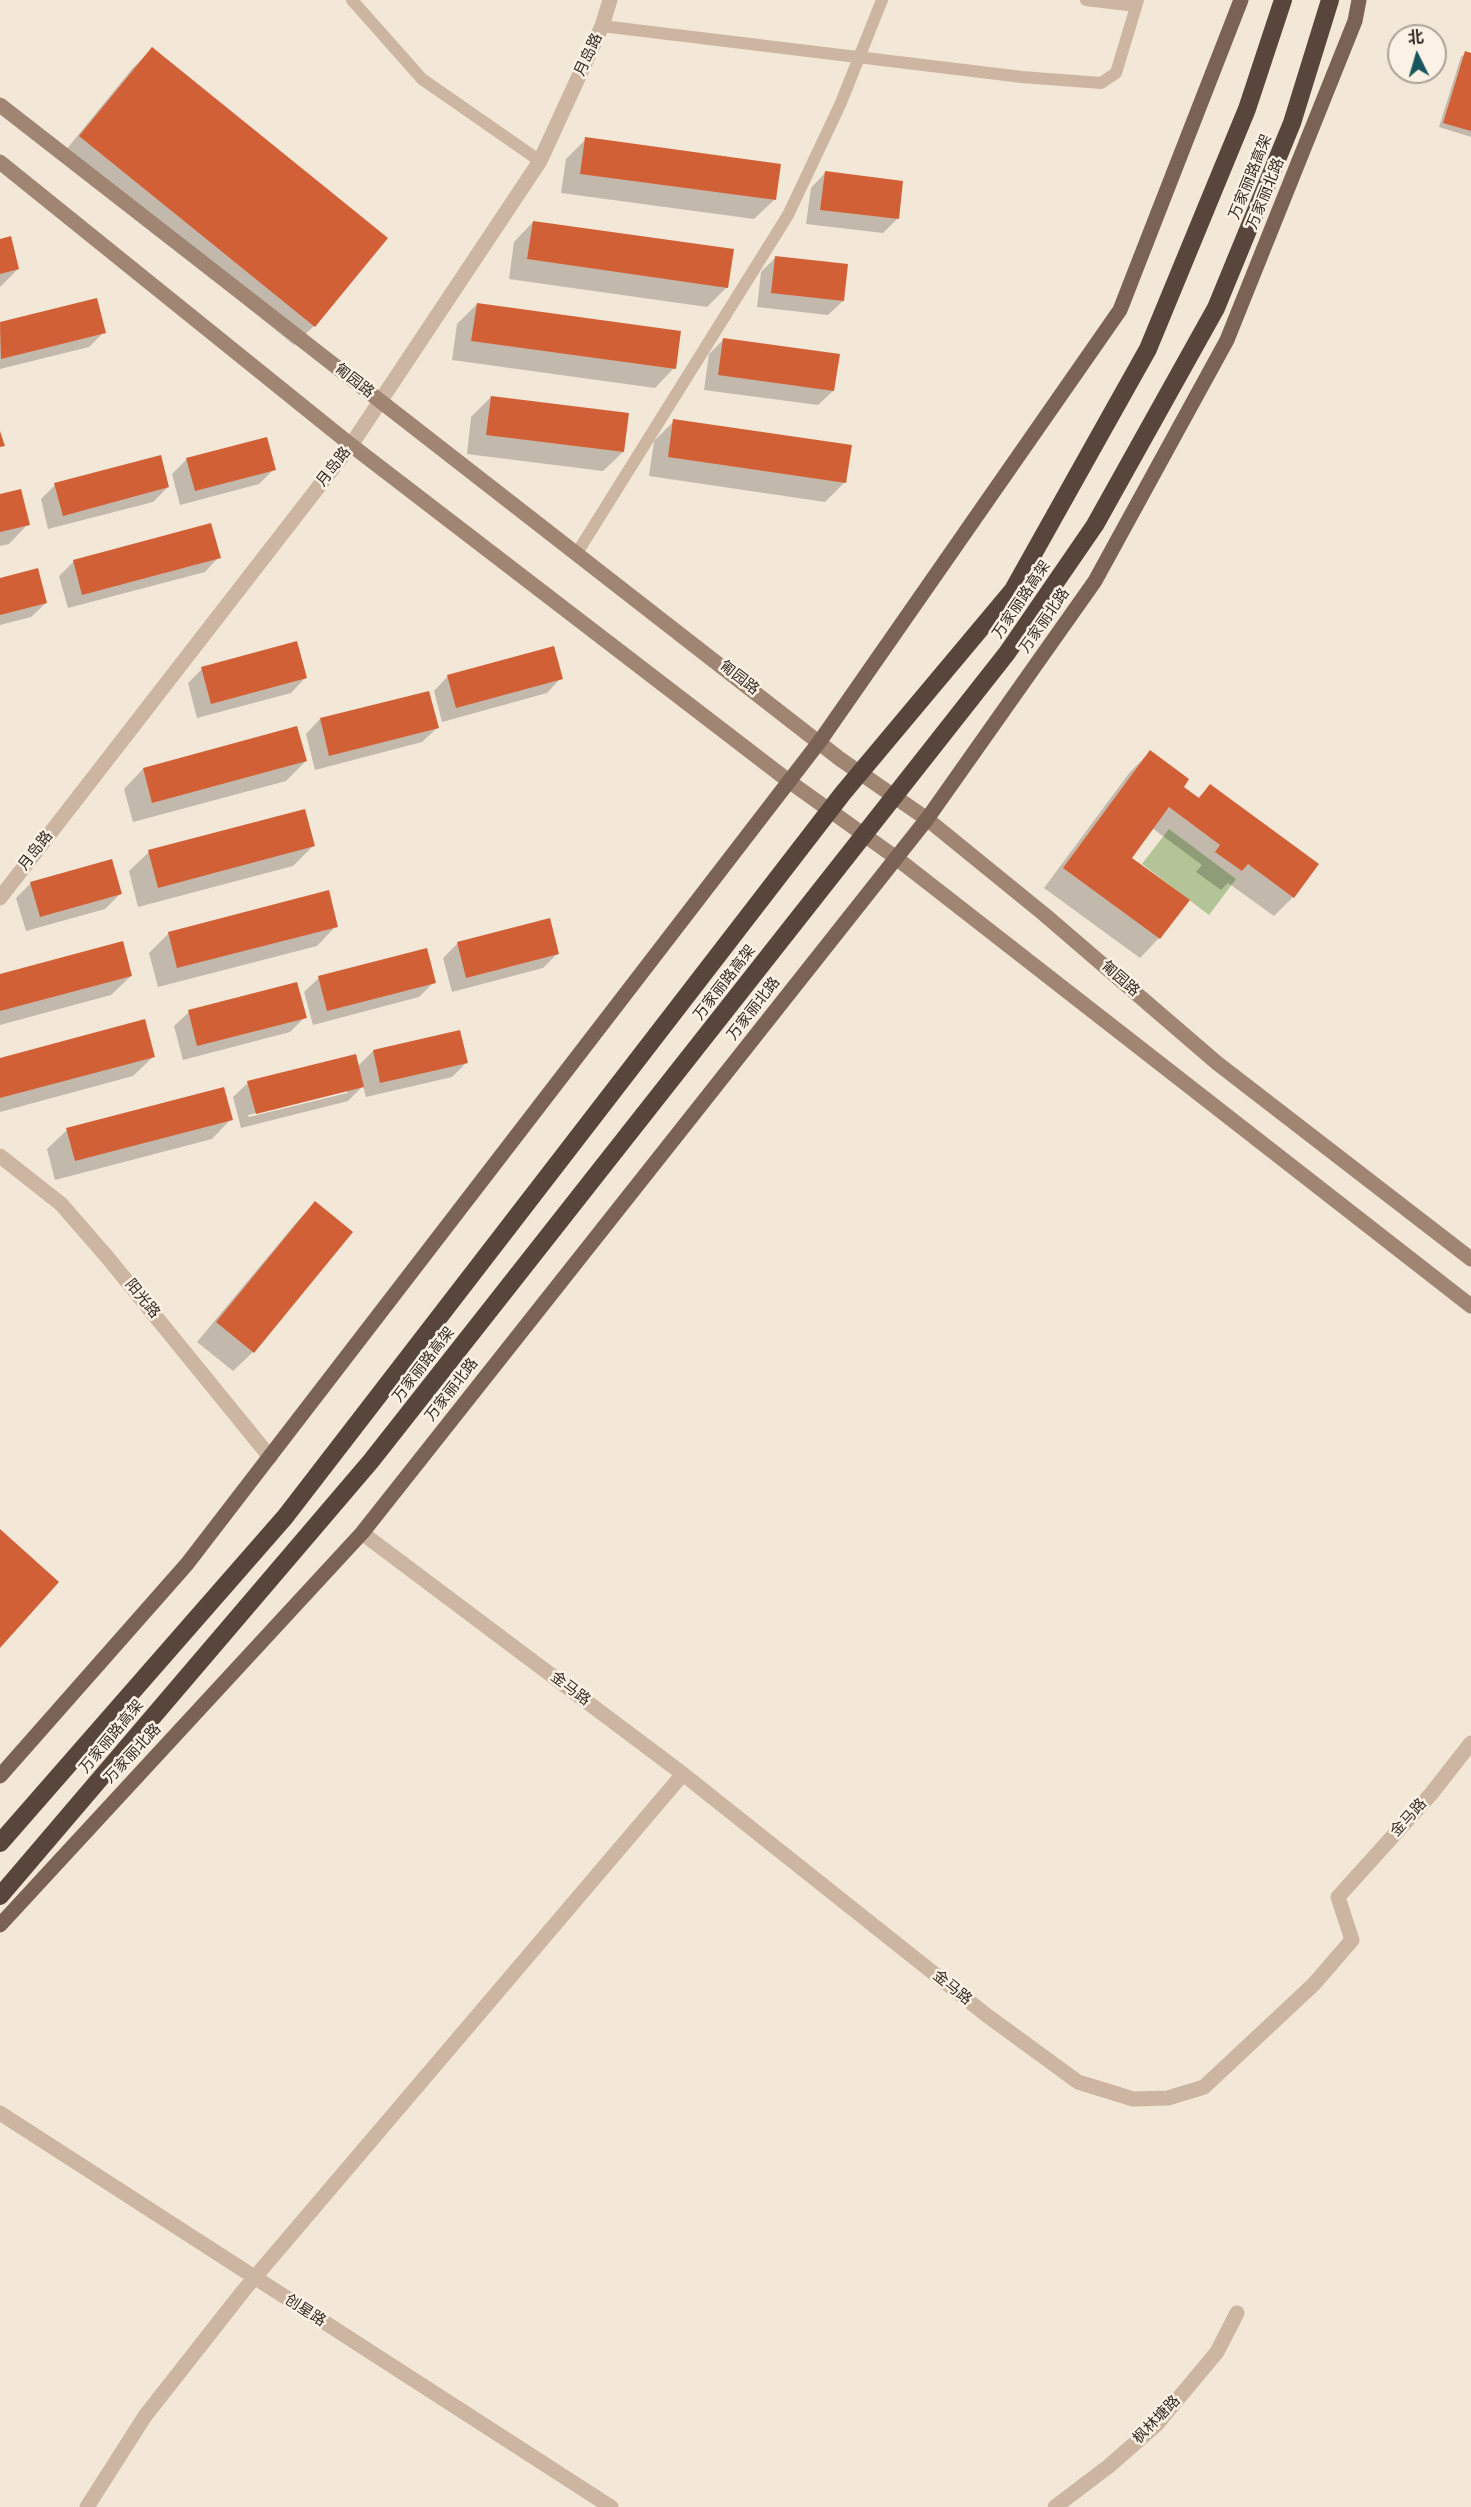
<!DOCTYPE html>
<meta charset="utf-8">
<style>
body{margin:0}
#map{position:relative;width:1471px;height:2507px;overflow:hidden;background:#f3e7d7;font-family:"DM Sans","Noto Sans SC",sans-serif}
canvas{display:block}
.north{position:absolute;left:1387px;top:24px;width:60px;height:60px;box-sizing:border-box;background:#fbf1e4;border:2px solid #aca298;border-radius:50%;rotate:355deg;font-size:16px;font-weight:700;line-height:24px;text-align:center;color:#362b25}
.north::after{content:'';display:block;margin:auto;width:21px;height:27px;background:#17565c;clip-path:polygon(50% 0,100% 100%,50% 72%,0 100%)}
</style>
<div id="map">
<canvas width="1471" height="2507"></canvas>
<div class="north">北</div>
</div>
<script>
const c = document.querySelector('canvas').getContext('2d');
c.lineJoin = 'round';
function paint(path, color) { c.fillStyle = color; c.fill(path, 'evenodd'); }
const shape = rows => new Path2D(rows.map(r => 'M' + r).join(''));
function strokePath(path, color, width, dash) { c.strokeStyle = color; c.lineWidth = width; c.lineCap = dash ? 'butt' : 'round'; c.setLineDash(dash || []); c.stroke(path); }
function label(font, color, halo, rows, align = 'center') {
  c.font = font + ' "DM Sans","Noto Sans SC",sans-serif'; c.lineWidth = 5; c.setLineDash([]); c.textBaseline = 'middle'; c.strokeStyle = halo; c.fillStyle = color; for (const [text, x, y, turn = 0] of rows) {
    c.save(); c.translate(x, y); c.rotate((+turn || 0) * Math.PI / 180); c.textAlign = isNaN(turn) ? turn : align; if (halo) c.strokeText(text, 0, 0); c.fillText(text, 0, 0); c.restore();
  }
}
paint(shape([
 [1169,829,1236,879,1209,915,1142,864]
]), '#b3c496');
paint(shape([
 [152,49,314,326,294,345,61,156,132,69],
 [1466,53,1471,55,1471,137,1439,127,1461,57],
 [586,139,774,200,754,219,561,193,566,159],
 [825,173,897,219,883,233,806,224,811,188],
 [533,222,727,287,707,307,509,279,514,242],
 [0,241,18,269,0,287],
 [775,258,843,301,828,315,757,307,761,272],
 [96,299,104,332,89,347,0,369,0,324],
 [477,304,674,368,655,388,452,360,457,324],
 [724,339,833,391,818,405,704,390,709,354],
 [491,397,623,452,603,471,467,454,471,417],
 [674,421,845,482,825,502,649,476,654,441],
 [187,459,274,469,259,484,180,505,172,474],
 [55,485,168,487,153,502,48,529,41,499],
 [0,496,28,524,9,544,0,546],
 [219,557,205,572,68,608,59,576,74,561],
 [0,580,46,603,31,617,0,625],
 [202,669,305,678,291,693,197,718,188,683],
 [448,676,561,678,547,693,442,722,434,691],
 [320,719,437,728,422,742,315,770,306,734],
 [296,728,306,761,286,781,133,822,124,789,143,769],
 [1150,752,1182,787,1197,799,1210,786,1293,897,1274,916,1228,883,1221,890,1196,872,1202,865,1152,828,1130,858,1159,938,1140,958,1044,888,1130,772],
 [313,846,293,866,138,907,129,871,149,852],
 [31,883,120,894,105,909,26,931,16,898],
 [336,926,317,946,158,987,149,953,169,933],
 [458,943,557,954,543,968,452,992,443,958],
 [0,975,131,976,111,995,0,1025],
 [319,978,434,982,419,997,313,1025,304,992],
 [189,1012,305,1017,290,1032,183,1060,174,1026],
 [373,1051,467,1062,452,1077,366,1097,363,1086,348,1101,241,1128,233,1097,248,1083,357,1067],
 [347,1090,347,1093,249,1117,248,1115],
 [153,1057,133,1076,0,1112,0,1060],
 [231,1119,212,1139,55,1180,47,1149,67,1130],
 [315,1203,253,1352,233,1371,197,1342,296,1223]
]), '#0003');
paint(shape([
 [152,47,388,238,315,327,79,136],
 [1465,51,1471,53,1471,131,1443,123],
 [585,137,781,164,776,200,580,174],
 [825,171,903,181,899,219,820,210],
 [533,221,734,249,728,288,527,259],
 [11,236,19,269,0,274,0,239],
 [775,256,848,264,844,301,771,293],
 [97,298,106,333,1,359,0,322],
 [477,303,681,331,676,369,471,341],
 [723,338,840,354,834,391,718,375],
 [491,396,629,413,624,452,486,435],
 [673,419,852,445,846,483,668,457],
 [0,431,5,446,0,447],
 [267,437,276,470,195,491,186,458],
 [161,455,169,487,63,516,54,483],
 [21,489,30,525,0,532,0,494],
 [211,523,221,558,82,595,73,560],
 [38,568,47,603,0,615,0,578],
 [297,641,307,678,211,704,201,667],
 [554,646,563,679,456,708,447,675],
 [429,691,439,728,329,756,320,718],
 [297,726,307,761,152,803,143,768],
 [1150,750,1189,779,1184,787,1199,798,1210,784,1319,864,1294,898,1248,864,1242,871,1215,852,1220,845,1169,807,1132,858,1190,900,1160,939,1063,868],
 [305,809,315,846,158,888,148,850],
 [112,859,122,894,40,917,30,882],
 [329,890,338,927,177,968,168,932],
 [550,918,559,954,466,978,457,942],
 [123,941,132,976,0,1011,0,974],
 [427,948,436,983,327,1011,318,976],
 [297,982,307,1018,197,1046,188,1010],
 [145,1019,155,1057,0,1098,0,1058],
 [460,1030,468,1063,380,1083,373,1050],
 [356,1054,364,1087,256,1114,247,1081],
 [224,1087,233,1120,75,1161,66,1128],
 [315,1201,353,1232,254,1353,216,1322],
 [0,1529,59,1582,0,1648]
]), '#d26037');
strokePath(shape([
 [352,0,422,79,540,161],
 [1086,0,1136,6],
 [602,26,1022,77,1101,83,1116,73,1138,0],
 [577,553,788,215,840,105,882,0]
]), '#ccb6a2', 12);
strokePath(shape([
 [0,898,351,445,540,161,602,26,610,0],
 [0,1156,61,1204,108,1258,270,1457],
 [362,1533,683,1774,985,2014,1078,2082,1133,2099,1168,2098,1204,2087,1314,1984,1352,1940,1338,1897,1431,1794,1471,1743],
 [0,2113,611,2507],
 [87,2507,145,2416,244,2290,683,1774],
 [1055,2507,1109,2466,1157,2424,1217,2352,1237,2313]
]), '#ccb6a2', 15);
strokePath(shape([
 [0,105,840,759,927,819,1045,915,1217,1063,1471,1259],
 [0,162,351,445,790,782,895,857,1471,1306]
]), '#a08573', 15);
strokePath(shape([
 [0,1776,187,1564,820,741,1120,310,1241,0],
 [0,1925,362,1533,927,819,1095,581,1227,340,1355,21,1359,0]
]), '#7a6255', 15);
strokePath(shape([
 [0,1843,285,1517,843,793,1013,590,1148,349,1247,109,1283,0],
 [0,1896,371,1461,1007,653,1095,525,1216,308,1292,123,1330,0]
]), '#58453b', 18);
label('15px', '#362b25', '#fbf1e4', [
 ["月岛路",589,55,-65],
 ["万家丽路高架",1251,177,-68],
 ["万家丽北路",1266,194,-68],
 ["匍园路",354,381,38],
 ["月岛路",334,467,-52],
 ["万家丽路高架",1022,600,-56],
 ["万家丽北路",1045,621,-55],
 ["匍园路",739,678,38],
 ["月岛路",36,851,-52],
 ["匍园路",1120,979,41],
 ["万家丽路高架",725,983,-52],
 ["万家丽北路",754,1009,-52],
 ["阳光路",142,1299,51],
 ["万家丽路高架",424,1365,-52],
 ["万家丽北路",452,1390,-52],
 ["金马路",570,1689,37],
 ["万家丽路高架",112,1737,-50],
 ["万家丽北路",133,1754,-47],
 ["金马路",1409,1818,-48],
 ["金马路",952,1988,39],
 ["创星路",305,2311,33],
 ["枫林塘路",1157,2420,-46]
]);
</script>
